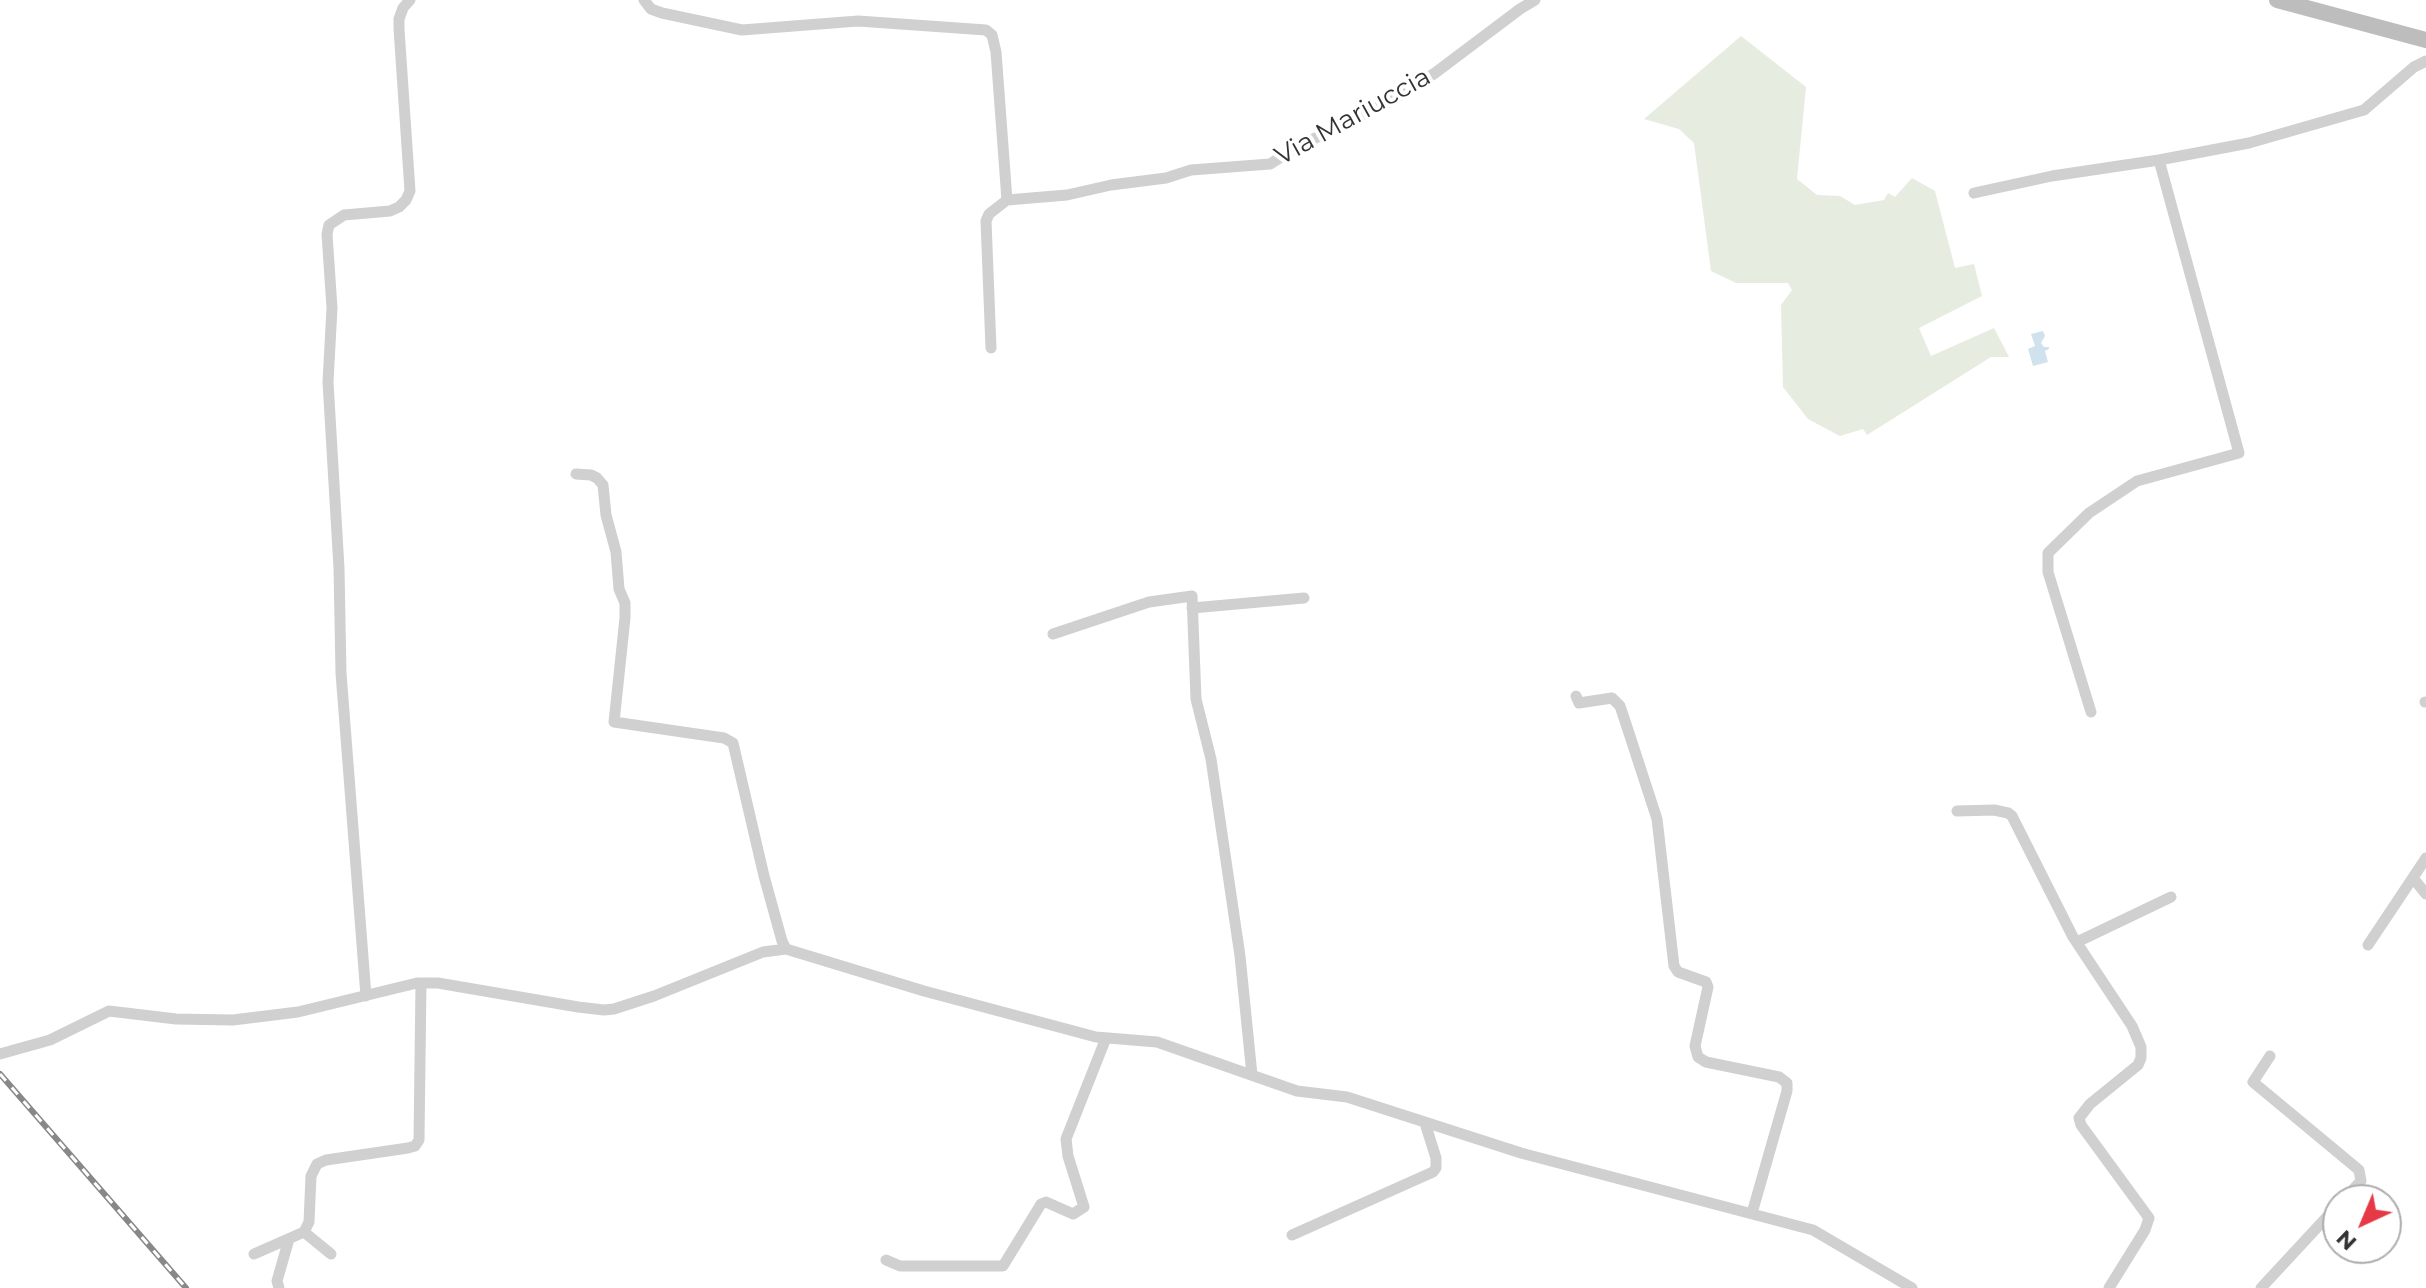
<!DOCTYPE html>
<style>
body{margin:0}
#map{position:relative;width:2426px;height:1288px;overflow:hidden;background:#fff;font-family:Montserrat,sans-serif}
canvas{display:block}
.north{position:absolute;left:2322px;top:1184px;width:80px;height:80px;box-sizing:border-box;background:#fff;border:2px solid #adadad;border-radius:50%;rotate:224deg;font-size:22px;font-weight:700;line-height:32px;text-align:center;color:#333}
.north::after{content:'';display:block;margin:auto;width:28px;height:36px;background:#e63946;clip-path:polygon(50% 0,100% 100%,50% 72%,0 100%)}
</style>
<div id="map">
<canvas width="2426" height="1288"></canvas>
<div class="north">N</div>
</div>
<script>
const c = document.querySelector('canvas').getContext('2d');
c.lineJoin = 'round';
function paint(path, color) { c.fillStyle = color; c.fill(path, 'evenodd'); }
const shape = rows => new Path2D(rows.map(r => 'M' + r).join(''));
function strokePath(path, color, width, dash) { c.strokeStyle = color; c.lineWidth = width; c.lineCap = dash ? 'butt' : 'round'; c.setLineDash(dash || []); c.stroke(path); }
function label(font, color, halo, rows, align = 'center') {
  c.font = font + ' Montserrat,sans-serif'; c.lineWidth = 8; c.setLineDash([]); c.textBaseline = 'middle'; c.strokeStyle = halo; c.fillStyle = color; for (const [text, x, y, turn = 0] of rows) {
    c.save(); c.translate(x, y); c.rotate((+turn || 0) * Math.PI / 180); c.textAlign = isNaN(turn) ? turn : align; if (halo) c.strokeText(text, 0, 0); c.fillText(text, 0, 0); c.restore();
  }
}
paint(shape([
 [1741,36,1806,87,1797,179,1817,195,1840,196,1855,205,1884,200,1888,193,1895,197,1912,178,1935,191,1955,268,1974,264,1982,296,1919,328,1931,356,1994,328,2009,357,1991,357,1867,435,1863,429,1840,436,1808,419,1783,387,1781,305,1792,290,1788,283,1736,283,1711,271,1694,143,1679,129,1644,119]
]), '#e6ecdf');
paint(shape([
 [2043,331,2045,336,2041,343,2044,347,2049,347,2049,349,2045,351,2048,362,2033,366,2028,349,2035,346,2031,334]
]), '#cfe2ee');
strokePath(shape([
 [644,0,651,9,662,13,742,30,858,21,986,30,992,35,996,52,1007,200],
 [1974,193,2052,176,2159,160,2249,143,2364,110,2414,67,2426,61],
 [991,348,986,221,989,214,1007,200,1067,195,1111,185,1166,178,1191,170,1270,164,1297,147,1391,101,1435,73,1520,9,1535,0],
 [576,474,591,475,597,478,603,485,606,515,616,552,619,589,625,603,625,618,614,722,724,738,733,743,764,876,782,941,786,949],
 [1192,608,1304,598],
 [1053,634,1149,602,1192,596,1196,699,1211,759,1240,956,1252,1075],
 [1576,696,1579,703,1612,698,1620,706,1627,727,1657,819,1674,966,1678,972,1706,982,1708,987,1695,1046,1698,1057,1706,1062,1779,1077,1787,1083,1787,1091,1752,1213],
 [2425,702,2426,702],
 [2091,712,2048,572,2048,553,2089,513,2137,481,2239,453,2159,160],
 [1957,811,1994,810,2008,813,2012,816,2073,937,2132,1026,2141,1047,2141,1058,2138,1065,2090,1104,2079,1118,2081,1125,2149,1218,2145,1230,2109,1288],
 [2413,878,2426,894],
 [2077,942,2171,897],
 [2368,945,2426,858],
 [366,996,341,673,339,568,328,382,332,308,327,234,329,225,344,215,390,211,399,207,406,200,410,191,399,29,399,19,403,8,410,0],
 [0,1054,50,1040,109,1011,176,1019,233,1020,298,1012,417,983,438,983,578,1007,604,1010,614,1009,654,996,763,952,786,949,924,991,1096,1037,1157,1042,1297,1091,1347,1097,1521,1153,1813,1230,1912,1288],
 [2270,1056,2253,1082,2359,1170,2361,1181,2343,1200],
 [304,1232,309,1222,311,1176,317,1164,326,1160,408,1148,415,1146,419,1140,421,983],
 [1292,1235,1433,1172,1436,1168,1436,1158,1425,1123],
 [254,1254,304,1232,331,1254],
 [886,1260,900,1266,1003,1266,1041,1204,1046,1202,1073,1214,1084,1207,1068,1156,1066,1139,1106,1038],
 [279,1288,277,1281,289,1239],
 [2261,1288,2338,1205]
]), '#d0d0d0', 11);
strokePath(shape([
 [2277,0,2426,40]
]), '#bdbdbd', 16);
const rail = shape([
 [0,1074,186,1288]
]);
strokePath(rail, '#888', 6);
strokePath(rail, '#fff', 3, [9]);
label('26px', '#333', '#fff', [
 ["Via Mariuccia",1353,117,-29]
]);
</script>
